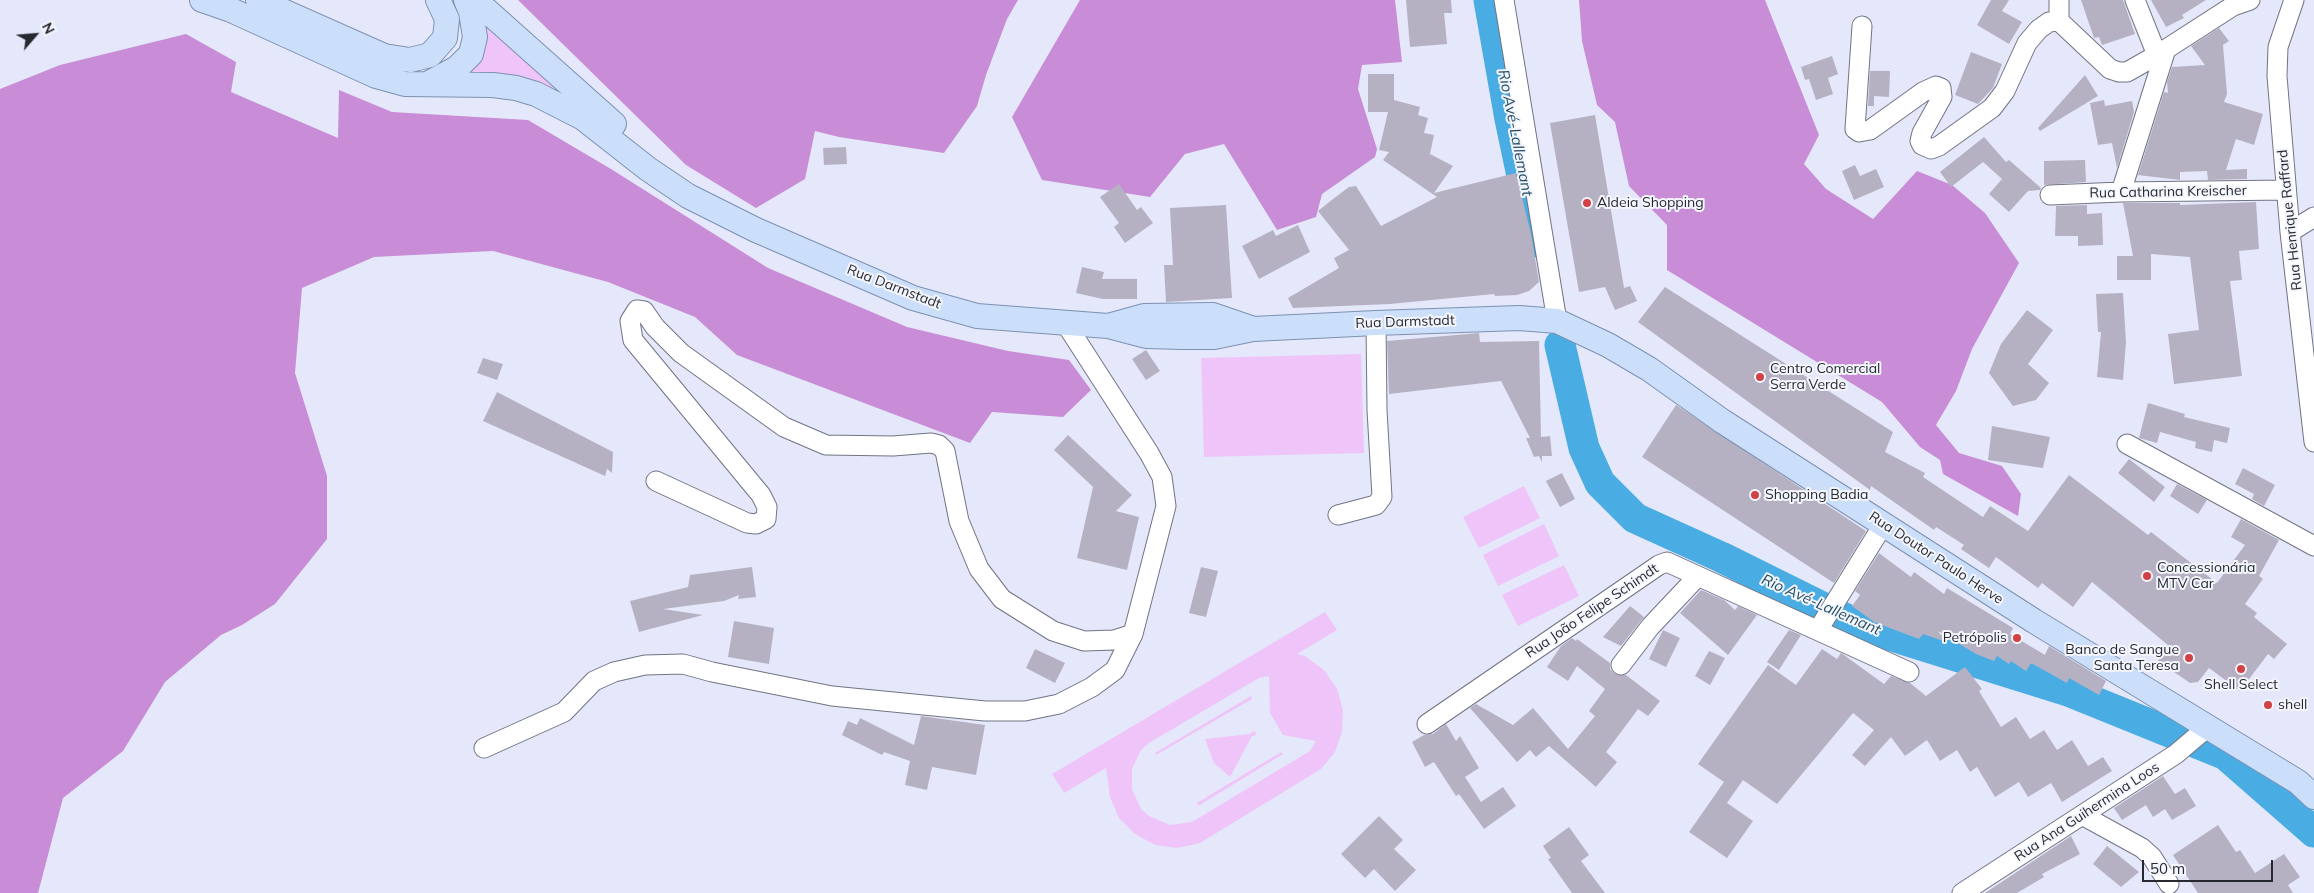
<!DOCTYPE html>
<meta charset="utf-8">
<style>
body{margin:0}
#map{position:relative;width:2314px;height:893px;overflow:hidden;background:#e5e8fa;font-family:Mulish,sans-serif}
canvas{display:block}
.north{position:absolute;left:10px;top:10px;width:50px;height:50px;-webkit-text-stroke:4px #f4f6fd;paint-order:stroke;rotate:63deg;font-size:14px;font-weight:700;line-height:20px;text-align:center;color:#282930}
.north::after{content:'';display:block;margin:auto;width:18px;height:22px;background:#282930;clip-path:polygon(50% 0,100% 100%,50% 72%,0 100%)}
.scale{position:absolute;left:2142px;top:860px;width:131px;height:22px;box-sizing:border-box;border:2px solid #282930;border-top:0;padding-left:6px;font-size:15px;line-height:18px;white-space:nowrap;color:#282930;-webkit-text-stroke:4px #f4f6fd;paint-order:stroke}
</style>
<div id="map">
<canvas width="2314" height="893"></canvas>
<div class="north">N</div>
<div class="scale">50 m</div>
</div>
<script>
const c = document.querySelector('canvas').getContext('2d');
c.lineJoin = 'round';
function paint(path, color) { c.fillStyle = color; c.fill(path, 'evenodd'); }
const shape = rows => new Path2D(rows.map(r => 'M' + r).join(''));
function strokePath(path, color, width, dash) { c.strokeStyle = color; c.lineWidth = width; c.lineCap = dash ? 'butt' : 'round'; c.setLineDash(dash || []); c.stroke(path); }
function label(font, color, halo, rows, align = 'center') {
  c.font = font + ' Mulish,sans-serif'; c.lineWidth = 4; c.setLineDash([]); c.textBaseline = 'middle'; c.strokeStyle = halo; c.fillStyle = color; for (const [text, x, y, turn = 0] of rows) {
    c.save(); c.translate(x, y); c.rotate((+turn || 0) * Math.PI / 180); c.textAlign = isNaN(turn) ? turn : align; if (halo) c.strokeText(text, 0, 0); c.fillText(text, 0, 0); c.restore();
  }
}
paint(shape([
 [483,17,588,111,467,78,478,61],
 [1361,354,1364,453,1204,457,1201,358],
 [1524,486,1540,518,1479,548,1463,517],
 [1544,524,1559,556,1498,586,1483,555],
 [1564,565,1579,596,1518,626,1502,595],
 [1325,612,1337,630,1297,654,1305,656,1324,670,1337,689,1343,710,1342,732,1335,752,1321,769,1200,843,1177,848,1155,845,1135,834,1119,818,1110,797,1106,768,1064,793,1052,774],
 [1269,676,1270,713,1283,735,1316,741,1310,751,1192,822,1170,825,1149,816,1141,809,1132,789,1132,769,1141,750,1149,743,1259,678],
 [1251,696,1252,699,1156,755,1155,753],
 [1253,731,1256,732,1255,736,1252,736,1230,777,1214,763,1205,739,1250,734],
 [1281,752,1283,754,1198,806,1197,803]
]), '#efc4f9');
paint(shape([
 [518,0,1018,0,1007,19,986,75,977,106,944,153,839,137,815,131,805,179,756,208,686,165],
 [1080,0,1395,0,1402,62,1362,65,1358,89,1377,149,1375,157,1322,194,1316,217,1277,230,1224,144,1185,154,1150,197,1042,180,1012,117],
 [1579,0,1765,0,1819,135,1804,164,1826,189,1873,219,1917,171,1952,185,1985,213,2019,263,1972,349,1956,391,1936,425,1959,453,2002,466,2021,494,2018,516,1943,474,1940,460,1920,447,1882,402,1667,270,1667,225,1629,186,1615,122,1597,105,1582,41],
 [186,34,236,62,231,92,338,138,339,90,392,112,528,120,611,169,768,268,907,327,1008,351,1069,360,1091,390,1063,417,992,412,970,443,737,355,695,317,608,282,493,251,374,257,302,288,295,373,327,476,327,539,275,604,242,625,221,635,165,682,123,751,63,798,38,893,0,893,0,89,60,65]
]), '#c88dd6');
strokePath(shape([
 [1489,0,1510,119,1536,242],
 [1560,345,1584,448,1600,483,1635,518,1721,557,1860,626,2068,691,2226,755,2314,832]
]), '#49ace2', 31);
paint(shape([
 [1406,0,1451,0,1452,13,1444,13,1447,44,1410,47],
 [1991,0,2009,0,2002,11,2022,22,2009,44,1977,25],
 [2081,0,2123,0,2135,34,2102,45,2099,37,2094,38],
 [2151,0,2206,0,2182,15,2184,18,2166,27],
 [2219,28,2229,41,2223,45,2227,94,2224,102,2263,114,2254,145,2236,139,2226,170,2247,169,2247,179,2208,180,2207,171,2180,172,2180,180,2138,175,2164,92,2168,93,2167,82,2172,67,2205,65,2191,46],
 [1971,52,2002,64,1993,88,1978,104,1955,95],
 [1832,56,1838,74,1828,78,1833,94,1816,100,1809,79,1805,80,1801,67],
 [1870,71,1890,71,1889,97,1874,96,1874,106,1868,106],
 [1368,74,1394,74,1394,100,1420,107,1418,115,1428,118,1424,133,1434,135,1430,154,1453,166,1434,193,1516,173,1531,234,1539,282,1529,291,1517,295,1495,296,1494,294,1390,304,1293,308,1288,298,1339,268,1334,258,1349,250,1318,211,1333,199,1349,187,1356,186,1381,226,1437,197,1383,160,1389,152,1379,150,1388,112,1368,112],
 [2085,75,2098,96,2040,131,2038,128],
 [2104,100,2105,106,2132,101,2134,112,2117,168,2112,143,2098,145,2090,103],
 [1595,115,1624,288,1630,286,1637,301,1615,310,1605,287,1579,292,1550,123],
 [1984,137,2006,162,2009,160,2041,188,2040,190,2028,191,2009,212,1989,194,2002,179,1983,162,1951,187,1940,172],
 [846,147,847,164,824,165,823,148],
 [2085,160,2086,182,2044,185,2044,161],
 [1855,165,1860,176,1876,169,1884,187,1854,200,1842,171],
 [1119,184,1137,210,1141,207,1153,223,1125,243,1114,227,1119,223,1100,197],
 [2256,202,2259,249,2239,251,2242,280,2230,281,2242,376,2174,384,2168,334,2199,330,2190,257,2151,254,2151,280,2117,280,2117,256,2133,256,2123,203,2180,203,2180,205],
 [1226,205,1232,298,1166,302,1164,265,1173,265,1170,208],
 [2087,205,2087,214,2102,213,2103,245,2078,246,2078,236,2055,236,2056,206],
 [1298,225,1310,252,1259,279,1242,246,1273,230,1276,236],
 [1082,267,1104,272,1102,279,1137,279,1137,299,1103,299,1076,293],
 [1665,287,1893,432,1885,452,1925,473,1923,477,1983,517,1990,506,2028,531,2069,475,2148,535,2151,532,2217,583,2245,545,2231,537,2241,519,2279,540,2259,576,2263,579,2245,604,2257,613,2254,617,2287,644,2274,659,2268,654,2240,691,2209,668,2198,682,2190,683,2158,661,2169,646,2092,582,2073,607,2042,583,2038,588,1996,557,1989,568,1961,549,1964,545,1936,527,1934,530,1871,486,1870,490,1638,322],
 [2123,293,2126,342,2123,380,2097,377,2101,332,2098,332,2096,294],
 [2027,310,2053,330,2028,364,2049,383,2036,400,2013,406,1989,373,2001,344],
 [1479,333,1480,342,1539,341,1541,437,1550,436,1552,456,1542,456,1542,462,1539,456,1534,457,1526,438,1530,438,1501,381,1389,394,1387,341],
 [1146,350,1160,371,1146,380,1132,359],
 [483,358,503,364,497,380,477,373],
 [497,392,613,452,612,473,607,469,605,476,483,421],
 [2148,403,2185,414,2184,417,2230,428,2227,443,2214,440,2212,452,2195,448,2196,442,2160,432,2157,443,2139,438],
 [1676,405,1866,531,1834,583,1642,457],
 [1992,426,2050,437,2043,468,1988,460],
 [1068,435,1132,495,1116,511,1139,517,1127,570,1077,558,1093,487,1054,450],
 [2129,459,2165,487,2154,502,2118,473],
 [2243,468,2275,485,2264,506,2252,499,2254,494,2235,484],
 [1562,473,1575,499,1560,507,1546,481],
 [2177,484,2207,500,2198,514,2170,496],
 [1879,553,1911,577,1914,572,1944,594,1947,588,2013,628,2010,634,2045,655,2049,646,2106,681,2099,695,2069,678,2067,683,2031,663,2026,671,2011,661,2009,664,1997,656,1994,661,1976,654,1938,631,1946,642,1923,634,1919,639,1874,622,1852,606,1860,595,1855,591],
 [752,567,756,597,738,599,739,595,724,601,663,609,703,615,639,632,630,601,688,587,690,575],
 [1201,567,1218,571,1206,617,1189,613],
 [1701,590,1724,600,1735,610,1738,606,1757,615,1728,655,1680,613],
 [1630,606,1644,617,1621,646,1603,637],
 [734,621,774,628,769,664,728,657],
 [1663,630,1680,638,1666,667,1649,659],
 [1789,630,1801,635,1779,670,1767,662],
 [1572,638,1576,641,1577,639,1610,663,1610,669,1615,674,1626,675,1660,701,1648,716,1638,709,1630,720,1606,752,1617,762,1596,787,1549,746,1536,757,1530,750,1517,762,1470,708,1476,704,1513,725,1533,708,1568,749,1595,716,1589,711,1605,689,1577,666,1568,681,1547,667,1561,646],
 [1035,649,1065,663,1055,683,1026,668],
 [1822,649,1837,659,1841,653,1844,655,1884,684,1891,676,1910,683,1926,696,1965,667,1982,689,1979,691,2001,727,2016,717,2030,739,2044,730,2057,750,2072,740,2088,766,2103,757,2112,771,2062,802,2051,783,2028,797,2019,782,1995,797,1977,767,1970,772,1957,750,1940,761,1927,740,1905,756,1891,737,1865,766,1852,755,1874,730,1853,713,1777,804,1743,780,1727,803,1753,821,1727,858,1689,832,1724,782,1698,764,1768,665,1796,685],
 [1709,651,1725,658,1710,685,1695,676],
 [921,716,985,725,976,775,932,767,927,790,905,785,910,761,884,752,882,755,842,735,848,721,857,725,860,718,914,745],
 [1446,724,1456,741,1460,736,1479,768,1465,777,1481,802,1503,787,1516,806,1484,829,1459,794,1456,796,1434,762,1425,767,1412,742,1424,735,1433,734],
 [2163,776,2175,794,2185,788,2196,806,2172,820,2165,809,2153,817,2146,805,2122,820,2114,808],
 [1379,816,1403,840,1394,849,1416,870,1395,891,1374,869,1365,878,1341,854],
 [2218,825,2236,852,2240,850,2255,873,2284,854,2300,877,2288,885,2293,893,2198,893,2173,855],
 [1569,827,1589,855,1581,861,1605,893,1572,893,1548,859,1551,858,1543,846],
 [2071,836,2080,854,2042,874,2044,877,2017,893,1985,893],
 [2107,846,2139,872,2121,887,2093,864]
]), '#b6b1c2');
const minor = shape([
 [1504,0,1557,321],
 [2059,0,2059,21],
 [2135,0,2157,55],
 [2294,0,2278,47,2277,76,2290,232,2314,442],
 [1862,26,1855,129,1859,132,1870,130,1923,92,1936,86,1941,88,1942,97,1922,133,1920,141,1922,145,1931,149,1939,146,1992,108,2005,91,2027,43,2039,29,2049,22,2059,21,2110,69,2119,72,2127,72,2157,55,2233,6,2250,0],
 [2121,192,2166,49],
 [2050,195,2121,192,2286,190],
 [2290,232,2314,217],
 [2127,444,2314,546],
 [656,481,747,523,756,524,766,519,767,507,761,495,633,340,630,321,637,310,644,311,655,327,681,353,784,427,826,445,893,446,931,443,939,445,945,451,959,521,979,569,1002,599,1053,631,1084,641,1114,640,1133,634],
 [1338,515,1376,505,1382,497,1377,410,1376,323],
 [1818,630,1883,525],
 [1621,665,1650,627,1698,576],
 [1427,724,1659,565,1667,562,1909,672],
 [484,748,564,712,594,681,614,672,645,665,683,664,712,672,832,696,985,711,1025,711,1059,704,1092,687,1115,670,1133,634,1166,506,1162,477,1149,453,1066,324],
 [2082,815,2142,848,2152,857,2169,884],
 [1962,893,2176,754,2209,726]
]);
const major = shape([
 [202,0,231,10,376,76,405,84,493,85,516,88,536,94,583,118,648,169,688,196,756,230,913,298,977,316,1108,326,1146,336,1183,337,1214,337,1253,329,1376,323,1519,318,1557,321,1608,345,1649,369,1722,421,2034,621,2298,782,2314,797],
 [258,0,384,56,410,60,430,55,445,38,447,19,438,0],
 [475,0,614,124],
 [427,84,457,68,471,54,475,37,471,12,466,0],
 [1108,326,1144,316,1213,315,1251,328]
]);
strokePath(minor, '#717484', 21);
strokePath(major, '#7c91b1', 26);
strokePath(minor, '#fff', 19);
strokePath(major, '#cbdffa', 24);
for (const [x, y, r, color] of [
 [1587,203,5,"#d14146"],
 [1760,377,5,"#d14146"],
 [1755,495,5,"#d14146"],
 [2147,576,5,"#d14146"],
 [2017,638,5,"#d14146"],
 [2189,658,5,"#d14146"],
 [2241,669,5,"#d14146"],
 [2268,705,5,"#d14146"]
]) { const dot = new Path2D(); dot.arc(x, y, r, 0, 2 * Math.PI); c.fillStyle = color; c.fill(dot); strokePath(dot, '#f4f6fd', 2); }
label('14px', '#282930', '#f4f6fd', [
 ["Rua Catharina Kreischer",2168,192,-1],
 ["Rua Henrique Raffard",2290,220,-96],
 ["Rua Darmstadt",894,287,21],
 ["Rua Darmstadt",1405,322,-2],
 ["Rua Doutor Paulo Herve",1936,558,33],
 ["Rua João Felipe Schimdt",1592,611,-34],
 ["Rua Ana Guihermina Loos",2087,812,-33]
]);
label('14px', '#282930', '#f4f6fd', [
 ["Aldeia Shopping",1597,203],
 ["Centro Comercial",1770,369],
 ["Serra Verde",1770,385],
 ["Shopping Badia",1765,495],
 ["Concessionária",2157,568],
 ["MTV Car",2157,584],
 ["Petrópolis",2007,638,"right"],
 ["Banco de Sangue",2179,650,"right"],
 ["Santa Teresa",2179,666,"right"],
 ["Shell Select",2241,685,"center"],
 ["shell",2278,705]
], 'left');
label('italic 15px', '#244d64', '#f4f6fd', [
 ["Rio Avé‐Lallemant",1515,133,79],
 ["Rio Avé‐Lallemant",1821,605,24]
]);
</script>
